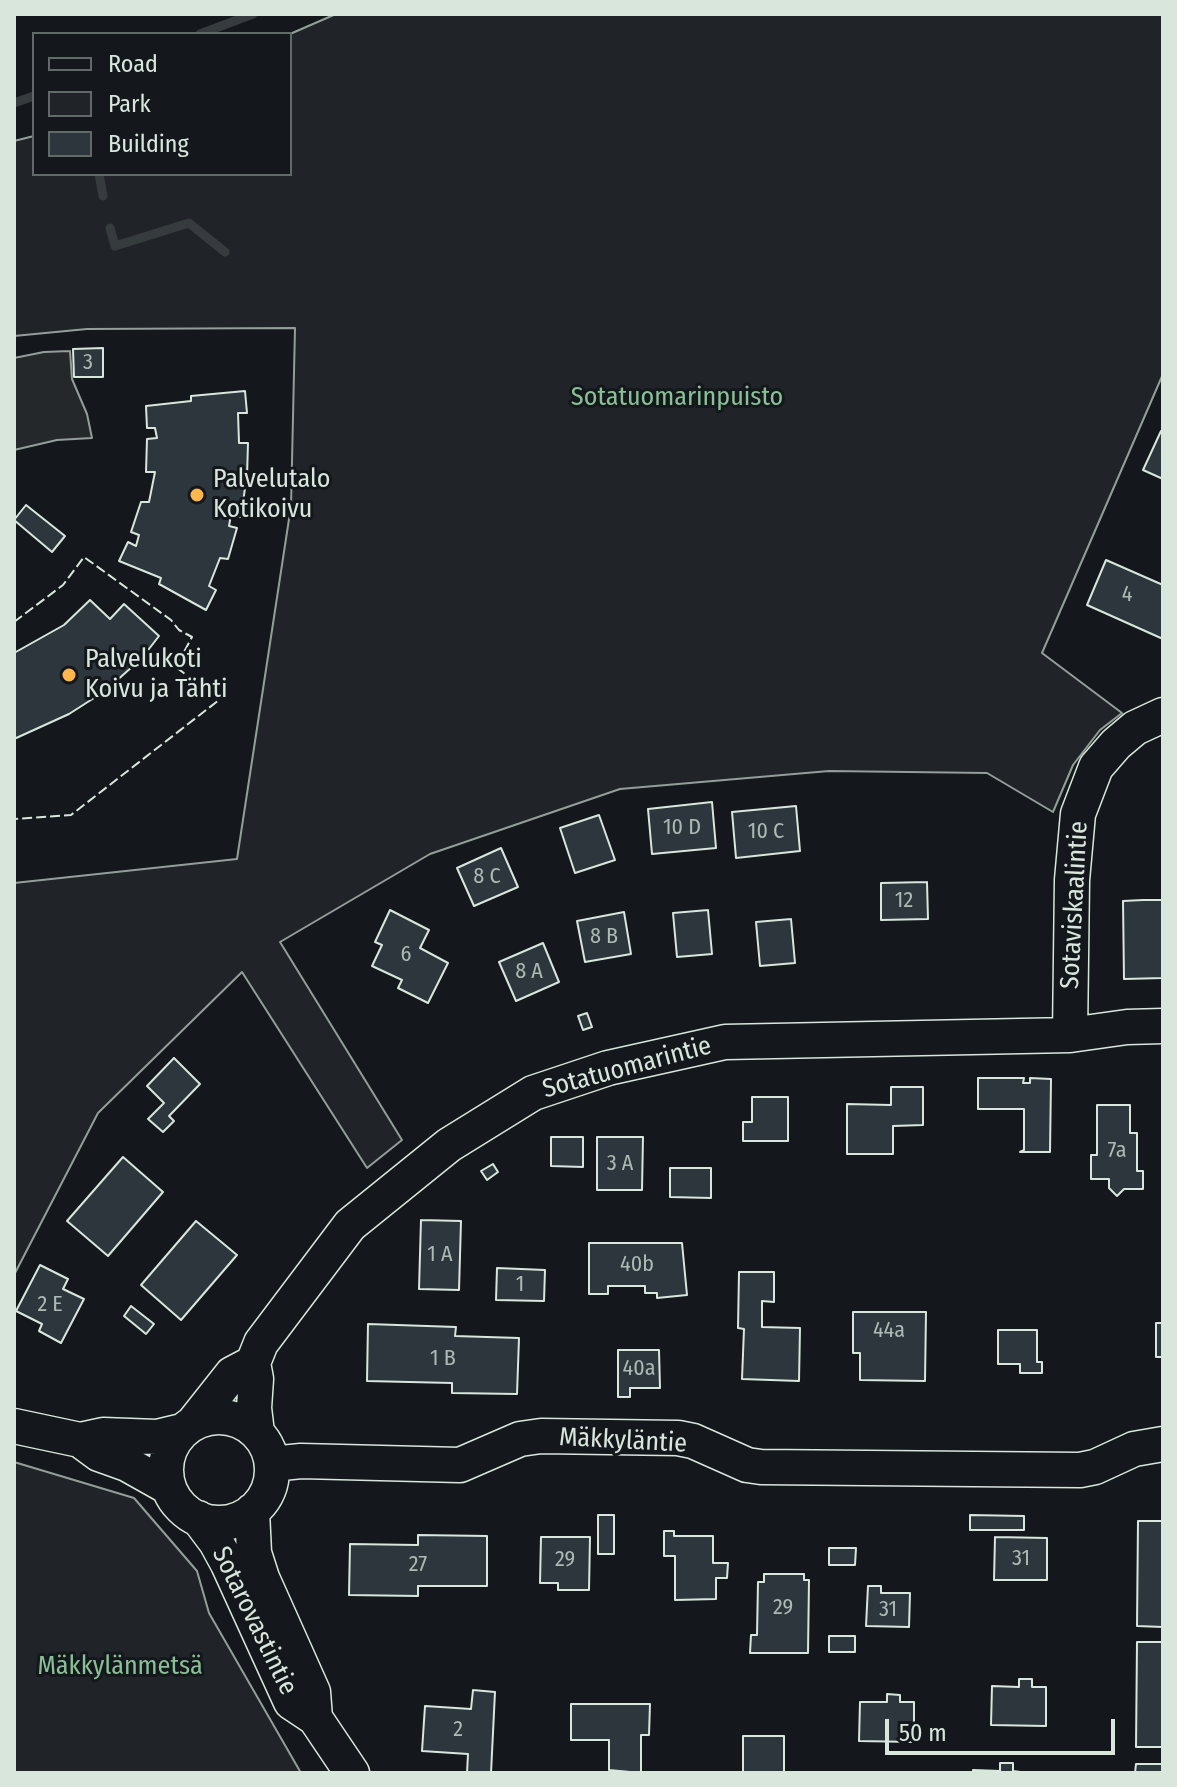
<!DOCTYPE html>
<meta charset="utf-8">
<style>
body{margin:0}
#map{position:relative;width:1177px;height:1787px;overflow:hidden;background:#14181c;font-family:"Fira Sans Condensed",sans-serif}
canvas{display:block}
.frame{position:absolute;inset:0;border:16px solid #d8e6dc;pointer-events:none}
.legend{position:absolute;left:32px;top:32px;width:260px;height:144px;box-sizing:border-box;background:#14181c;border:2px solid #626a69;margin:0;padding:10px 14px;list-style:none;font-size:24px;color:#d8e6dc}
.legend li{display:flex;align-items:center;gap:16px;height:40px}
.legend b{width:40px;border:2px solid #626a69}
.scale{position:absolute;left:885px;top:1719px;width:230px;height:36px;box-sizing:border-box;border:4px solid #d8e6dc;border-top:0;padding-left:10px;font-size:24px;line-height:28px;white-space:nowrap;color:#d8e6dc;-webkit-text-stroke:6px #14181c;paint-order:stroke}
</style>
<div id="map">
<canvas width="1177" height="1787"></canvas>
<div class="frame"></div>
<ul class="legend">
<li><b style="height:10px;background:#14181c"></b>Road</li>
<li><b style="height:22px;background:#202428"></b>Park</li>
<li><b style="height:22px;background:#2c363c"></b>Building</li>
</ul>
<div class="scale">50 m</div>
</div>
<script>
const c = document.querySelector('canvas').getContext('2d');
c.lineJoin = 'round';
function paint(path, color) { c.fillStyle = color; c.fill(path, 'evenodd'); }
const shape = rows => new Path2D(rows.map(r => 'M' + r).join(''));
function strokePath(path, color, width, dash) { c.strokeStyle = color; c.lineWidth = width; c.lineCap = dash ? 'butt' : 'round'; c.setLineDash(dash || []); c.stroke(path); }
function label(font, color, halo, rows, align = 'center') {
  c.font = font + ' "Fira Sans Condensed",sans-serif'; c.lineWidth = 6; c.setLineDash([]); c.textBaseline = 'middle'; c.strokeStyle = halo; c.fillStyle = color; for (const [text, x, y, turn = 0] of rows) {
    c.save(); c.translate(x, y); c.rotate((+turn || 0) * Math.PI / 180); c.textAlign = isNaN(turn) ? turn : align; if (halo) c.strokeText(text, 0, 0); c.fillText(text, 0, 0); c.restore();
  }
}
const green = shape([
 [336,14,1163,14,1163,374,1042,653,1122,713,1100,730,1073,765,1053,812,987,773,829,771,620,789,430,854,280,942,402,1140,367,1168,242,972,98,1113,14,1275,14,883,237,859,291,506,295,328,87,329,14,336,14,141,34,136,34,174,290,174,290,34,336,14],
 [14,1462,134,1498,197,1571,209,1613,301,1773,14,1773,14,1462]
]);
paint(green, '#202428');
strokePath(green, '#939e99', 2);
const parking = shape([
 [70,351,72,379,87,414,92,438,57,440,14,450,14,358,44,352,70,351]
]);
paint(parking, '#24282b');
strokePath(parking, '#939e99', 2);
strokePath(shape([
 [200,34,253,14],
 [14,103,34,96],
 [99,174,103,196],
 [110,228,115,246,189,223,225,252]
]), '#363b3e', 9);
const building = shape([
 [103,348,103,377,74,377,73,349,103,348],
 [245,391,247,413,238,413,239,443,248,443,247,477,237,477,237,487,245,488,241,517,231,515,229,526,237,528,228,559,220,558,209,586,216,590,206,610,159,584,161,578,119,561,128,542,136,546,139,535,131,532,141,502,149,502,155,472,146,472,147,439,157,438,155,428,147,428,146,406,191,401,191,396,245,391],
 [1161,431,1163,432,1163,479,1143,470,1161,431],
 [26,505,65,536,52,552,14,520,26,505],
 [1106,560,1163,585,1163,639,1087,605,1106,560],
 [90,600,110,619,124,604,159,636,142,658,105,691,69,714,14,739,14,653,64,625,90,600],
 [712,802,716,848,652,854,648,809,712,802],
 [796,806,800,851,736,858,732,812,796,806],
 [599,815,615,860,575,873,560,828,599,815],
 [501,848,518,887,474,906,457,868,501,848],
 [927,882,928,919,881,920,881,883,927,882],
 [1143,900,1163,900,1163,978,1124,979,1123,901,1143,900],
 [390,910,429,930,420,948,448,963,428,1003,398,988,402,980,372,966,382,945,375,942,390,910],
 [708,910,712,954,677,957,673,913,708,910],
 [624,912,631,954,585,962,577,921,624,912],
 [791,919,795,963,760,966,756,922,791,919],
 [543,943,559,982,516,1001,499,962,543,943],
 [587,1013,592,1027,583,1030,578,1016,587,1013],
 [174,1058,200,1084,169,1116,174,1121,163,1132,148,1119,164,1103,147,1086,174,1058],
 [978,1078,1024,1078,1023,1083,1030,1083,1030,1078,1051,1079,1050,1152,1020,1152,1024,1150,1024,1109,978,1109,978,1078],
 [891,1087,923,1087,923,1125,893,1126,893,1154,847,1154,847,1104,891,1105,891,1087],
 [752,1097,788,1097,788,1141,743,1141,743,1122,752,1122,752,1097],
 [1097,1105,1130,1105,1130,1133,1137,1133,1137,1171,1143,1171,1143,1189,1124,1189,1117,1196,1109,1188,1109,1179,1091,1179,1091,1155,1097,1155,1097,1105],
 [551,1137,583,1137,583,1167,551,1166,551,1137],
 [597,1137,643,1137,642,1190,597,1190,597,1137],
 [123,1157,163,1192,108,1256,67,1221,123,1157],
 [493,1164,498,1172,487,1180,481,1171,493,1164],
 [670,1168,711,1168,711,1198,670,1197,670,1168],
 [421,1220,461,1221,459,1290,419,1289,421,1220],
 [196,1221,237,1255,181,1320,141,1285,196,1221],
 [589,1243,682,1243,687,1295,657,1298,657,1293,645,1293,645,1286,608,1286,608,1294,589,1294,589,1243],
 [40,1265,68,1279,63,1289,84,1299,61,1343,39,1331,42,1324,16,1311,40,1265],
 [497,1268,545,1270,544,1301,496,1300,497,1268],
 [739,1272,774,1272,774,1302,762,1301,762,1327,800,1328,799,1381,742,1379,744,1329,738,1328,739,1272],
 [131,1306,154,1324,146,1334,124,1316,131,1306],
 [853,1312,926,1312,925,1381,860,1380,860,1353,853,1353,853,1312],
 [1156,1323,1163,1323,1163,1357,1156,1357,1156,1323],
 [368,1324,456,1327,455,1336,519,1338,517,1394,452,1393,452,1383,367,1381,368,1324],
 [998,1330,1037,1330,1037,1362,1042,1362,1042,1373,1020,1373,1020,1364,998,1364,998,1330],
 [618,1350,659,1350,660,1388,630,1388,630,1397,618,1397,618,1350],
 [598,1515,614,1515,614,1554,598,1554,598,1515],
 [970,1515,1024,1516,1024,1530,970,1530,970,1515],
 [1138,1521,1163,1521,1163,1627,1137,1626,1138,1521],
 [664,1531,674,1531,674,1536,713,1536,713,1563,728,1563,727,1578,716,1578,716,1599,675,1600,675,1556,664,1556,664,1531],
 [418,1535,487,1536,487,1586,418,1586,418,1596,349,1595,350,1544,418,1545,418,1535],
 [541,1537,590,1537,589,1590,558,1590,558,1583,540,1583,541,1537],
 [995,1537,1047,1538,1047,1580,994,1580,995,1537],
 [829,1548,856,1548,855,1565,829,1565,829,1548],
 [764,1574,804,1574,804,1580,809,1580,808,1653,750,1653,751,1635,757,1635,758,1582,764,1582,764,1574],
 [868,1586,881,1586,881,1593,910,1593,909,1627,866,1626,868,1586],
 [829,1636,855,1636,855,1652,829,1652,829,1636],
 [1137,1642,1163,1642,1163,1747,1136,1747,1137,1642],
 [1019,1679,1032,1679,1032,1687,1046,1687,1046,1726,991,1725,992,1686,1019,1687,1019,1679],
 [473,1690,495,1692,491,1773,467,1773,468,1754,422,1751,425,1706,471,1709,473,1690],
 [887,1694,900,1695,900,1702,914,1702,914,1742,859,1741,860,1702,887,1702,887,1694],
 [571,1704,650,1704,649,1735,641,1735,641,1773,609,1770,609,1740,571,1740,571,1704],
 [743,1736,784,1736,784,1773,743,1773,743,1736],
 [1000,1763,1013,1763,1013,1771,1028,1773,973,1773,973,1770,1000,1771,1000,1763],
 [1136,1764,1163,1764,1163,1773,1135,1773,1136,1764]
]);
paint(building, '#2c363c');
strokePath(building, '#d8e6dc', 2);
const minor = shape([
 [1070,1035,1072,880,1078,814,1096,767,1116,744,1135,728,1163,715],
 '166 1470a53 53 0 1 1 106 0a53 53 0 1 1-106 0Z',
 [194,1422,232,1374,253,1363],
 [14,1426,80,1440,103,1435,157,1437,182,1431],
 [257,1433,254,1408,256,1379,253,1363,261,1343,350,1225,449,1145,533,1093,608,1068,725,1042,1070,1035,1127,1027,1163,1026],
 [80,1440,99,1454,127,1464,168,1487],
 [272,1464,301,1461,460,1465,520,1439,541,1436,678,1438,693,1441,747,1465,761,1467,1080,1470,1095,1467,1134,1449,1163,1444],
 [252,1511,254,1553,262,1578,313,1692,315,1718],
 [198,1518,216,1542,228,1564,291,1702,315,1718,352,1773]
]);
strokePath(minor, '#d8e6dc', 37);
strokePath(minor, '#14181c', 34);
strokePath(shape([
 [14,622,63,585,84,557,171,620,179,630,192,637,176,667,219,700,71,815,14,819]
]), '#d8e6dc', 2, [10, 4]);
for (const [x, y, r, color] of [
 [197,495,8,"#ffb74d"],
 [69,675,8,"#ffb74d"]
]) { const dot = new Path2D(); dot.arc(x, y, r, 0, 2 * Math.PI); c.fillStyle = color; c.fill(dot); strokePath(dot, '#14181c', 3); }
label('22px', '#adbab4', null, [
 ["3",88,363],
 ["4",1127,595],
 ["10 D",682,828],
 ["10 C",766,832],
 ["8 C",487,877],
 ["12",904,901],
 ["8 B",604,937],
 ["6",406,955],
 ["8 A",529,972],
 ["7a",1117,1151],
 ["3 A",620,1164],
 ["1 A",440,1255],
 ["40b",637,1265],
 ["1",520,1285],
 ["2 E",50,1305],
 ["44a",889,1331],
 ["1 B",443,1359],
 ["40a",639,1369],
 ["31",1021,1559],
 ["29",565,1560],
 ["27",418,1565],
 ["29",783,1608],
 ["31",888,1610],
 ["2",458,1730]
]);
label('26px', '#8ac095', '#14181c', [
 ["Sotatuomarinpuisto",677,398],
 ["Mäkkylänmetsä",120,1667]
]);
label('26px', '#d8e6dc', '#14181c', [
 ["Palvelutalo",213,480],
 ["Kotikoivu",213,510],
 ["Palvelukoti",85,660],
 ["Koivu ja Tähti",85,690]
], 'left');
label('26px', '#d8e6dc', '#14181c', [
 ["Sotaviskaalintie",1075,905,-87],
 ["Sotatuomarintie",627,1068,-15],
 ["Mäkkyläntie",623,1441,3],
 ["Sotarovastintie",254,1621,64]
]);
</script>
